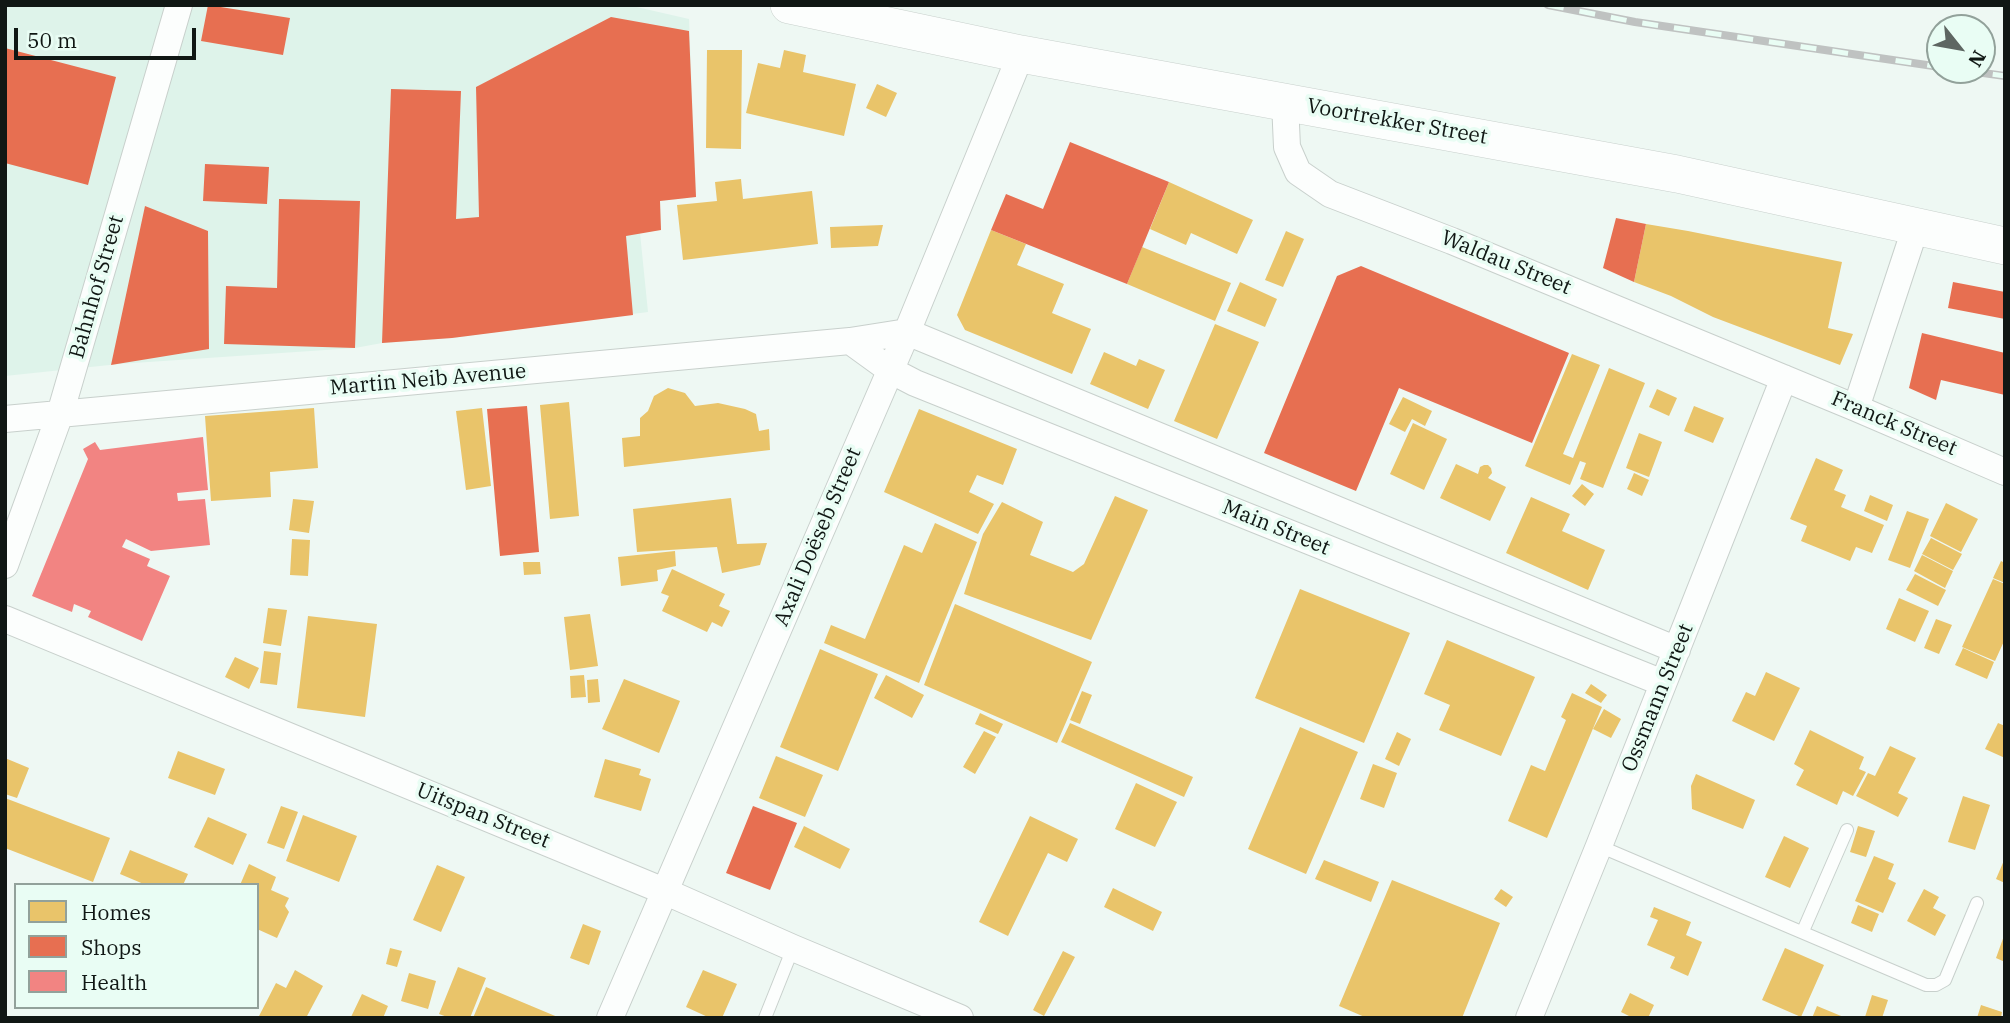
<!DOCTYPE html>
<meta charset="utf-8">
<style>
body{margin:0}
#map{position:relative;width:2010px;height:1023px;overflow:hidden;background:#eef8f3;font-family:"IBM Plex Serif",serif}
canvas{display:block}
.frame{position:absolute;inset:0;border:7px solid #101714;pointer-events:none}
.legend{position:absolute;left:14px;top:883px;width:245px;height:126px;box-sizing:border-box;background:#e9fdf4;border:2px solid #92a19a;margin:0;padding:9px 12px;list-style:none;font-size:21px;color:#101714}
.legend li{display:flex;align-items:center;gap:14px;height:35px}
.legend b{width:35px;border:2px solid #92a19a}
.north{position:absolute;left:1926px;top:14px;width:70px;height:70px;box-sizing:border-box;background:#e9fdf4;border:2px solid #92a19a;border-radius:50%;rotate:121deg;font-size:19px;font-weight:700;line-height:28px;text-align:center;color:#101714}
.north::after{content:'';display:block;margin:auto;width:24px;height:32px;background:#5e6662;clip-path:polygon(50% 0,100% 100%,50% 72%,0 100%)}
.scale{position:absolute;left:14px;top:28px;width:182px;height:32px;box-sizing:border-box;border:4px solid #101714;border-top:0;padding-left:9px;font-size:21px;line-height:24px;white-space:nowrap;color:#101714;-webkit-text-stroke:5px #e9fdf4;paint-order:stroke}
</style>
<div id="map">
<canvas width="2010" height="1023"></canvas>
<div class="frame"></div>
<ul class="legend">
<li><b style="height:19px;background:#e9c46a"></b>Homes</li>
<li><b style="height:19px;background:#e76f51"></b>Shops</li>
<li><b style="height:19px;background:#f28482"></b>Health</li>
</ul>
<div class="north">N</div>
<div class="scale">50 m</div>
</div>
<script>
const c = document.querySelector('canvas').getContext('2d');
c.lineJoin = 'round';
function paint(path, color) { c.fillStyle = color; c.fill(path, 'evenodd'); }
const shape = rows => new Path2D(rows.map(r => 'M' + r).join(''));
function strokePath(path, color, width, dash) { c.strokeStyle = color; c.lineWidth = width; c.lineCap = dash ? 'butt' : 'round'; c.setLineDash(dash || []); c.stroke(path); }
function label(font, color, halo, rows, align = 'center') {
  c.font = font + ' "IBM Plex Serif",serif'; c.lineWidth = 7; c.setLineDash([]); c.textBaseline = 'middle'; c.strokeStyle = halo; c.fillStyle = color; for (const [text, x, y, turn = 0] of rows) {
    c.save(); c.translate(x, y); c.rotate((+turn || 0) * Math.PI / 180); c.textAlign = isNaN(turn) ? turn : align; if (halo) c.strokeText(text, 0, 0); c.fillText(text, 0, 0); c.restore();
  }
}
paint(shape([
 [5,5,628,5,689,19,696,197,660,201,661,230,640,233,648,312,452,338,382,343,355,348,119,364,5,376]
]), '#def3ea');
paint(shape([
 [707,50,742,50,741,149,706,148],
 [784,50,806,55,803,72,856,84,844,136,746,113,758,63,780,68],
 [877,84,897,93,886,117,866,108],
 [741,179,743,199,812,191,818,244,683,260,677,205,717,201,715,182],
 [1169,182,1253,220,1237,254,1191,233,1186,245,1150,229],
 [1646,224,1688,231,1842,262,1828,328,1853,334,1840,365,1713,317,1671,296,1634,282],
 [883,225,878,246,831,248,830,227],
 [991,230,1026,244,1017,265,1064,284,1052,313,1091,329,1072,374,965,330,957,315],
 [1286,231,1304,239,1283,287,1265,280],
 [1142,247,1231,283,1215,321,1127,284],
 [1240,282,1277,299,1265,327,1227,311],
 [1215,324,1259,342,1217,439,1174,421],
 [1104,352,1136,366,1139,359,1165,370,1148,409,1090,384],
 [1572,354,1600,365,1563,454,1573,458,1609,368,1645,383,1603,488,1580,479,1586,463,1580,461,1570,485,1525,466],
 [668,388,685,393,695,406,718,403,745,409,756,414,759,431,769,429,770,450,624,467,622,438,640,436,640,418,648,411,654,396],
 [1657,389,1677,398,1669,416,1649,407],
 [1403,397,1432,411,1425,426,1412,419,1405,432,1389,424],
 [569,402,579,516,550,519,540,405],
 [1694,406,1724,418,1713,443,1684,431],
 [314,408,318,468,270,472,271,497,211,501,205,416],
 [482,408,491,486,466,490,456,411],
 [919,409,1017,449,1003,485,977,475,969,492,994,504,978,534,884,492],
 [1413,423,1447,439,1424,490,1390,474],
 [1639,433,1662,442,1649,477,1626,468],
 [1816,458,1843,470,1834,490,1846,495,1841,507,1884,525,1872,553,1856,547,1850,561,1801,541,1807,526,1790,519],
 [1456,464,1478,474,1480,467,1484,465,1488,465,1491,468,1492,473,1488,478,1506,487,1490,521,1440,498],
 [1634,473,1649,480,1642,496,1627,489],
 [1582,484,1594,494,1585,506,1572,496],
 [1870,495,1893,505,1887,521,1864,511],
 [1115,496,1148,510,1091,640,964,594,983,534,1002,502,1043,522,1030,555,1073,572,1084,564],
 [1531,497,1570,514,1562,531,1605,550,1588,590,1506,553],
 [731,498,737,544,767,543,760,565,722,573,717,547,637,552,633,509],
 [293,499,314,501,309,533,289,530],
 [1946,503,1978,519,1961,552,1930,536],
 [1907,511,1929,519,1910,568,1888,560],
 [935,523,977,542,919,683,824,643,831,625,865,639,904,545,922,553],
 [1931,538,1962,554,1953,570,1922,554],
 [292,539,310,540,308,576,290,575],
 [675,551,676,566,657,570,658,581,621,586,618,557],
 [1922,555,1953,571,1945,588,1914,571],
 [2001,561,2005,563,2005,583,1993,578],
 [523,562,540,562,541,574,524,575],
 [672,569,725,594,719,606,730,611,722,627,712,622,707,632,662,611,669,596,661,593],
 [1915,574,1946,590,1938,606,1906,590],
 [1993,579,2005,584,2005,639,1995,661,1962,647],
 [1300,589,1410,633,1364,743,1255,698],
 [1899,598,1929,611,1915,642,1886,629],
 [955,604,1092,662,1057,743,924,685],
 [268,608,287,610,281,646,263,643],
 [590,614,598,666,570,670,564,617],
 [308,616,377,624,365,717,297,708],
 [1936,619,1952,625,1939,654,1924,648],
 [1447,640,1535,677,1501,756,1439,730,1450,705,1424,694],
 [1963,648,1994,662,1987,679,1955,665],
 [820,649,878,674,838,771,780,747],
 [264,651,281,653,277,685,260,683],
 [235,657,259,668,249,689,225,677],
 [1766,672,1800,688,1774,741,1732,721,1746,692,1755,696],
 [584,675,586,697,571,698,570,676],
 [886,675,924,695,912,718,874,698],
 [598,679,600,702,588,703,587,680],
 [624,679,680,701,659,753,602,729],
 [1591,684,1607,695,1601,703,1585,693],
 [1082,691,1092,695,1080,724,1070,720],
 [1572,693,1602,707,1547,838,1508,821,1531,765,1545,771,1566,720,1561,717],
 [1604,709,1621,719,1611,738,1593,729],
 [980,713,1003,724,998,734,975,724],
 [1070,723,1193,777,1184,797,1061,742],
 [1998,723,2005,726,2005,758,1985,749],
 [1300,727,1358,752,1306,874,1248,849],
 [1810,730,1864,757,1859,769,1866,772,1853,796,1843,791,1837,805,1796,785,1804,770,1794,764],
 [984,731,996,737,975,774,963,767],
 [1397,732,1411,739,1399,766,1385,759],
 [1890,746,1916,758,1898,793,1908,798,1898,817,1856,796,1868,773,1875,776],
 [178,751,225,769,215,795,168,778],
 [776,756,823,775,805,817,759,798],
 [5,758,29,768,17,798,5,794],
 [605,759,641,769,639,775,651,779,641,811,594,797],
 [1373,764,1397,773,1384,808,1360,799],
 [1696,774,1755,800,1743,829,1692,809,1691,786],
 [1136,783,1177,802,1155,847,1115,829],
 [1963,796,1990,805,1975,850,1948,842],
 [5,798,110,838,93,882,5,848],
 [281,806,298,812,284,849,267,843],
 [303,815,357,836,339,882,286,861],
 [1030,816,1078,839,1067,862,1048,853,1008,936,979,922],
 [208,817,247,834,233,865,194,847],
 [804,826,850,849,840,869,794,847],
 [1858,826,1875,831,1866,857,1850,852],
 [1784,836,1809,848,1790,888,1765,877],
 [130,850,188,874,183,885,146,885,120,874],
 [1874,856,1894,864,1888,879,1896,883,1883,913,1855,901],
 [2005,858,2005,883,1996,879],
 [1324,860,1379,882,1371,902,1315,879],
 [249,864,276,877,271,890,289,898,285,906,289,912,277,938,257,929,257,885,240,885],
 [437,865,465,877,441,932,413,920],
 [1392,880,1500,923,1462,1018,1367,1018,1339,1006],
 [1113,888,1162,912,1153,931,1104,907],
 [1501,889,1513,897,1506,907,1494,899],
 [1924,889,1939,897,1933,908,1946,915,1935,936,1907,921],
 [1858,905,1879,914,1872,932,1851,923],
 [1654,907,1691,922,1686,935,1702,942,1688,976,1670,968,1675,957,1647,945,1658,920,1650,917],
 [583,924,601,931,589,965,570,958],
 [2005,933,2005,962,1996,958],
 [390,948,402,951,397,967,386,964],
 [1785,948,1824,965,1801,1017,1762,1000],
 [1063,951,1075,957,1044,1016,1033,1010],
 [458,967,486,978,470,1018,450,1018,439,1014],
 [295,970,323,986,306,1018,258,1018,276,983,286,988],
 [703,970,737,984,722,1018,710,1018,686,1007],
 [409,973,436,981,428,1009,401,1001],
 [486,987,560,1018,473,1018],
 [1630,993,1654,1005,1648,1018,1633,1018,1621,1012],
 [362,994,388,1006,383,1018,351,1017],
 [1872,995,1888,1000,1882,1018,1865,1017],
 [1981,1005,2002,1012,2001,1018,1977,1018],
 [1817,1006,1846,1018,1812,1018]
]), '#e9c46a');
paint(shape([
 [208,5,290,18,283,55,201,41],
 [611,17,689,31,696,197,660,201,661,230,626,236,633,315,452,338,382,343,391,89,461,91,456,219,479,217,476,87],
 [5,48,116,77,88,185,5,163],
 [1070,142,1169,182,1127,284,991,230,1006,194,1043,209],
 [205,164,269,167,267,204,203,201],
 [279,199,360,201,355,348,224,344,226,286,277,288],
 [145,206,208,231,209,349,111,365],
 [1616,218,1646,224,1634,282,1603,268],
 [1361,266,1569,353,1532,443,1399,388,1356,491,1264,453,1337,276],
 [1953,282,2005,292,2005,319,1948,308],
 [1922,333,2005,353,2005,395,1941,380,1936,400,1909,388],
 [527,406,539,552,500,556,487,409],
 [753,806,797,823,770,890,726,873]
]), '#e76f51');
paint(shape([
 [203,437,208,490,177,493,178,501,205,499,210,545,151,551,126,539,122,547,150,559,147,566,170,576,142,641,88,617,91,611,74,604,72,612,32,596,88,459,83,449,95,442,100,450]
]), '#f28482');
const service = shape([
 [1599,846,1926,985,1936,985,1945,980,1977,903],
 [1803,931,1847,830],
 [765,1018,793,948]
]);
const minor = shape([
 [1285,102,1287,147,1298,172,1330,194,1452,241,1856,408,2005,472],
 [850,341,890,370,915,383,1663,683],
 [1856,408,1916,226],
 [5,419,850,341,907,332,1677,650],
 [5,565,60,414,179,5],
 [5,619,664,891,793,948,960,1018],
 [610,1018,907,332,1021,54],
 [1529,1018,1599,846,1784,378]
]);
const secondary = shape([
 [789,5,1021,54,1677,174,2005,246]
]);
strokePath(service, '#c8d0cc', 14);
strokePath(minor, '#c8d0cc', 28);
strokePath(secondary, '#c8d0cc', 38);
strokePath(service, '#fcfefd', 12);
strokePath(minor, '#fcfefd', 26);
strokePath(secondary, '#fcfefd', 37);
const rail = shape([
 [1548,5,1635,22,1940,67],
 [1961,70,2005,76]
]);
strokePath(rail, '#bfc2c1', 8);
strokePath(rail, '#e9fdf4', 5, [16]);
label('21px', '#101714', '#e9fdf4', [
 ["Voortrekker Street",1397,122,10],
 ["Waldau Street",1506,263,22],
 ["Bahnhof Street",97,287,-74],
 ["Martin Neib Avenue",428,380,-5],
 ["Franck Street",1894,424,23],
 ["Main Street",1276,528,22],
 ["Axali Doëseb Street",818,537,-67],
 ["Ossmann Street",1658,698,-68],
 ["Uitspan Street",483,816,22]
]);
</script>
